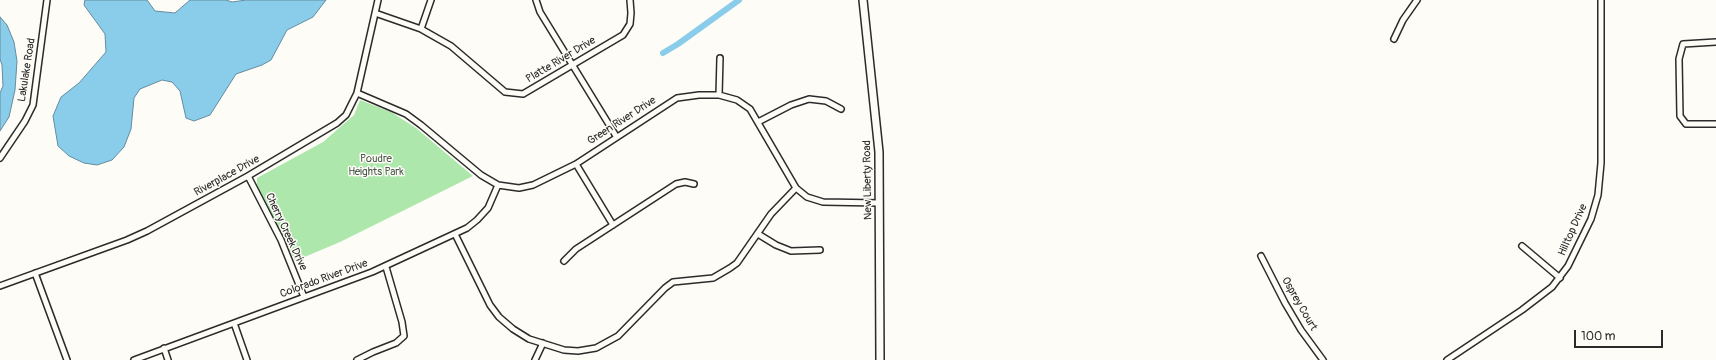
<!DOCTYPE html>
<style>
body{margin:0}
#map{position:relative;width:1716px;height:360px;overflow:hidden;background:#fdfcf7;font-family:Pangolin,sans-serif}
canvas{display:block}
.scale{position:absolute;left:1574px;top:330px;width:89px;height:18px;box-sizing:border-box;border:2px solid #2b2b2b;border-top:0;padding-left:5px;font-size:12px;line-height:14px;white-space:nowrap;color:#2b2b2b;-webkit-text-stroke:3px #fdfcf7;paint-order:stroke}
</style>
<div id="map">
<canvas width="1716" height="360"></canvas>
<div class="scale">100 m</div>
</div>
<script>
const c = document.querySelector('canvas').getContext('2d');
c.lineJoin = 'round';
function paint(path, color) { c.fillStyle = color; c.fill(path, 'evenodd'); }
const shape = rows => new Path2D(rows.map(r => 'M' + r).join(''));
function strokePath(path, color, width, dash) { c.strokeStyle = color; c.lineWidth = width; c.lineCap = dash ? 'butt' : 'round'; c.setLineDash(dash || []); c.stroke(path); }
function label(font, color, halo, rows, align = 'center') {
  c.font = font + ' Pangolin,sans-serif'; c.lineWidth = 3; c.setLineDash([]); c.textBaseline = 'middle'; c.strokeStyle = halo; c.fillStyle = color; for (const [text, x, y, turn = 0] of rows) {
    c.save(); c.translate(x, y); c.rotate((+turn || 0) * Math.PI / 180); c.textAlign = isNaN(turn) ? turn : align; if (halo) c.strokeText(text, 0, 0); c.fillText(text, 0, 0); c.restore();
  }
}
paint(shape([
 [360,100,391,112,416,128,473,176,340,242,295,261,257,185,257,178,323,142,354,115]
]), '#aee7ab');
const water = shape([
 [85,0,147,0,155,11,175,13,190,0,226,0,232,2,246,0,326,0,313,17,287,30,271,60,262,65,236,74,210,115,194,121,186,118,180,91,172,82,162,80,140,89,134,98,131,129,124,147,112,160,97,165,84,163,69,156,58,146,53,116,61,97,79,83,106,52,105,34,84,5,85,0],
 [0,17,7,25,14,42,17,61,15,90,9,117,0,131,0,93,3,86,2,65,0,59,0,17]
]);
paint(water, '#8acdeb');
strokePath(water, '#648c9e', 1);
strokePath(shape([
 [663,53,678,44,739,0]
]), '#8acdeb', 6);
const street = shape([
 [536,0,540,12,616,136],
 [375,13,421,29,451,46,505,92,523,94,623,35,630,24,631,13,630,0],
 [421,29,431,0],
 [1394,39,1403,20,1417,0],
 [1716,42,1683,44,1679,59,1680,116,1686,124,1716,124],
 [357,93,406,114,421,125,481,175,498,185,519,188,533,185,576,164,677,98,699,95,719,95,737,100,750,109,796,188,807,197,823,202,879,203],
 [719,95,720,58],
 [758,122,791,105,809,99,826,101,841,109],
 [0,158,25,121,33,105,47,0],
 [576,164,613,225],
 [248,176,281,240,304,297],
 [455,234,490,305,499,317,513,329,529,339,564,350,578,351,596,348,618,336,665,288,673,282,713,278,730,268,737,263,771,214,796,188],
 [758,234,776,245,791,251,820,250],
 [1522,246,1560,278],
 [1261,256,1285,303,1301,330,1323,360],
 [564,261,576,249,676,184,685,182,694,184],
 [35,273,67,360],
 [0,286,127,240,147,231,248,176,337,123,346,115,357,93,378,0],
 [234,323,247,360],
 [164,348,168,360],
 [134,360,372,272,467,228,477,220,488,208,498,185],
 [357,360,373,352,396,343,404,336,402,322,386,267],
 [535,360,543,343],
 [1447,360,1522,310,1552,287,1568,266,1591,219,1598,195,1601,163,1601,0]
]);
const secondary = shape([
 [863,0,879,152,880,360]
]);
strokePath(street, '#2b2b2b', 8);
strokePath(secondary, '#2b2b2b', 10);
strokePath(street, '#fdfcf7', 5);
strokePath(secondary, '#fdfcf7', 7);
label('11px', '#2b2b2b', '#fdfcf7', [
 ["Platte River Drive",561,60,-31],
 ["Lakulake Road",27,70,-81],
 ["Green River Drive",622,121,-33],
 ["Riverplace Drive",227,176,-29],
 ["New Liberty Road",868,180,-91],
 ["Hilltop Drive",1573,230,-66],
 ["Cherry Creek Drive",286,232,65],
 ["Colorado River Drive",324,279,-20],
 ["Osprey Court",1299,304,60]
]);
label('11px', '#4c5a4b', '#fdfcf7', [
 ["Poudre",376,159],
 ["Heights Park",376,172]
]);
</script>
